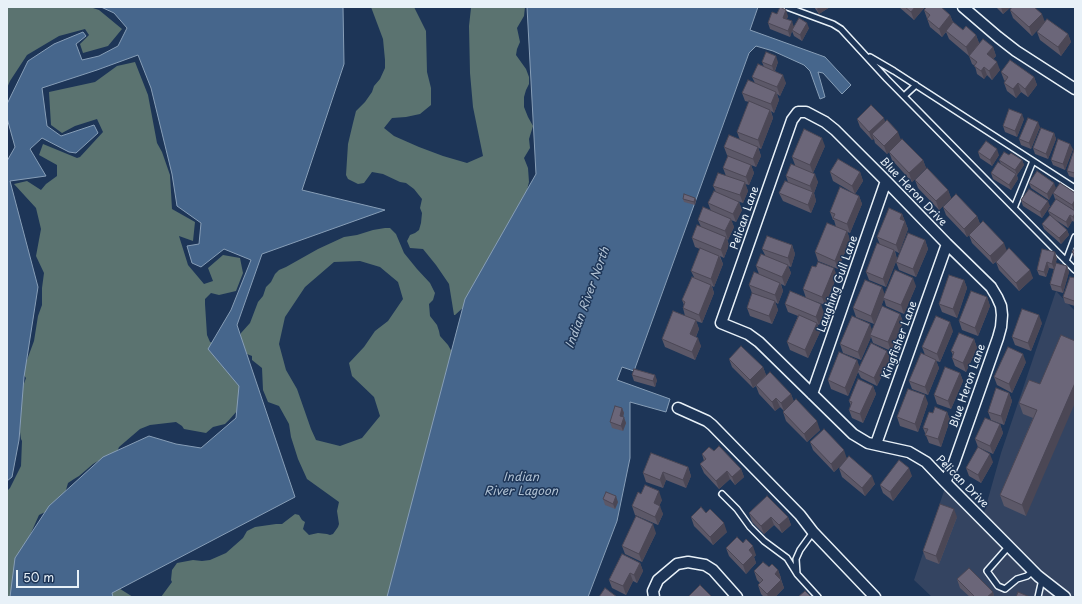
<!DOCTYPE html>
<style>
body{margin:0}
#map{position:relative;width:1082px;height:604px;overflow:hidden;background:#1d3557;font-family:"Playpen Sans",sans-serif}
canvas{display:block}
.frame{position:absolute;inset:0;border:8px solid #e8f1f8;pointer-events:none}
.scale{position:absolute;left:16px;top:570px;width:63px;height:18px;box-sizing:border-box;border:2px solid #e8f1f8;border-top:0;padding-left:5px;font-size:12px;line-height:14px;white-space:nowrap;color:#e8f1f8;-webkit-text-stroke:3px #1d3557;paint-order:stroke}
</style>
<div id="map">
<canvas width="1082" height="604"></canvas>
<div class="frame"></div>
<div class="scale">50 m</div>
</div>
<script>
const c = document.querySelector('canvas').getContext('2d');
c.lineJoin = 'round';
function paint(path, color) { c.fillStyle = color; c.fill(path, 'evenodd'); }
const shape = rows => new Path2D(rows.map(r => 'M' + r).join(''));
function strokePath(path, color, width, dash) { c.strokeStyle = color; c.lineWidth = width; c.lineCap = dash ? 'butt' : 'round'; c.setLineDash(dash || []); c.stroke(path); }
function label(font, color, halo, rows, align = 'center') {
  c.font = font + ' "Playpen Sans",sans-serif'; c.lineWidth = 3; c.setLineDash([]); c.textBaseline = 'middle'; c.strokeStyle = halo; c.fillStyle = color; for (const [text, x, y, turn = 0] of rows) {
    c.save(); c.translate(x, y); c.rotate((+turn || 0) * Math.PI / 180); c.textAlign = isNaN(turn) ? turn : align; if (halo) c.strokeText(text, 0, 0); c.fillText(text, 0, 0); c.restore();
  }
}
paint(shape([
 [1056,291,1075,311,1075,592,1073,597,932,597,914,580,946,485,982,520,1001,453]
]), '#344461');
paint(shape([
 [7,7,90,7,99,10,122,29,108,46,83,53,80,44,89,35,85,29,59,36,27,55,10,81,7,88],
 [371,7,414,7,426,31,427,72,431,88,431,105,420,114,406,117,392,118,384,128,394,136,419,147,443,156,467,163,483,156,473,107,470,73,469,26,471,8,525,7,524,16,517,28,520,42,517,49,516,55,526,69,529,77,529,84,526,90,524,97,524,107,528,117,533,126,529,139,530,148,524,158,528,168,529,182,526,194,466,305,455,315,454,315,449,284,436,265,423,249,410,248,407,241,410,235,415,233,419,230,421,223,422,213,420,208,422,199,414,189,406,183,400,182,383,174,372,172,364,183,358,184,348,179,346,175,348,144,353,123,356,111,365,102,372,92,374,86,380,79,385,68,385,60,383,39],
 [135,62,148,95,157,143,162,152,170,175,172,209,195,222,193,241,179,236,188,265,204,284,213,281,208,268,223,255,240,258,243,273,236,291,219,295,211,293,205,299,205,304,207,335,210,342,215,344,242,379,240,411,237,411,229,420,225,424,213,427,206,433,184,429,182,426,176,422,150,425,140,429,119,447,114,459,104,463,98,461,93,464,79,476,74,479,68,483,62,504,39,515,26,544,12,597,7,597,7,491,10,488,21,466,22,441,21,439,20,432,21,392,26,378,23,374,24,368,34,341,38,316,42,305,42,288,44,273,36,256,41,229,36,208,14,184,27,181,41,190,46,184,57,176,57,165,39,155,43,144,77,158,80,157,103,132,97,119,75,126,62,133,51,125,49,92,95,82,117,66],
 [385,228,390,228,396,234,404,253,417,269,430,283,435,293,433,300,429,304,430,316,437,325,439,331,440,336,448,345,453,354,391,597,161,597,172,582,171,580,172,570,177,563,193,560,202,561,210,560,226,553,243,538,247,531,255,527,276,524,282,524,295,514,299,515,302,520,305,522,303,529,309,535,318,533,327,534,330,535,333,534,338,527,339,524,337,511,339,502,307,479,298,459,291,437,289,424,279,406,268,402,263,390,262,368,252,360,252,356,247,354,240,338,241,333,250,323,258,302,263,296,266,287,271,282,275,274,279,270,286,267,318,249,344,237,357,235,373,230],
 [360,261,380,267,398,282,403,299,388,321,375,331,364,347,349,363,352,376,374,397,380,416,362,438,340,446,316,440,311,429,297,389,286,370,279,344,285,317,305,287,334,262],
 [109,582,133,597,92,597]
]), '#5b7370');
const water = shape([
 [101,7,343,7,344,64,302,190,385,210,262,254,237,325,295,497,112,593,113,597,10,597,15,558,49,506,103,457,149,436,176,444,201,448,236,418,239,386,208,349,231,310,251,260,224,249,201,267,192,263,187,246,199,244,201,223,177,206,172,174,151,88,138,55,97,70,42,88,47,126,61,136,94,125,98,133,76,153,69,152,42,138,30,149,46,176,10,181,38,287,24,377,19,440,12,477,7,481,7,161,15,147,7,118,7,104,28,61,54,44,83,32,86,36,76,44,82,60,99,56,118,46,127,28,114,13,101,7],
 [527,7,758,7,750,30,825,57,851,85,842,94,823,73,818,72,825,97,820,99,810,71,804,65,773,51,756,46,749,53,634,371,622,367,617,380,670,399,666,412,630,402,630,458,617,521,588,597,387,597,465,299,536,174,527,7]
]);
paint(water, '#46668c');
strokePath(water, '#879eb7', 1);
const service = shape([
 [787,7,833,24,841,29,887,79,1075,270],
 [870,57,894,71,1075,188],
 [904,96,916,85],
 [1014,208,1033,161],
 [1066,261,1075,237],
 [722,494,737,509,750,527,764,541,787,558,797,574],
 [813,532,800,550,796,559,797,574,818,597],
 [1009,546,987,571,998,586,1005,589,1017,579,1027,576,1033,571],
 [1038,597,1042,579]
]);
const minor = shape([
 [963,7,998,37,1016,51,1075,89],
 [812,394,886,181],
 [678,408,707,421,712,425,800,515,813,532,875,597],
 [876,444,947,244],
 [945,482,954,463,998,338,1001,327,1002,315,1001,306,997,297,991,287,947,244,886,181,835,130,825,122,806,112,798,112,792,120,721,323,748,334,759,342,853,434,868,443,909,452,926,462,945,482,1038,576,1065,597],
 [654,597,653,591,658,580,677,564,688,562,705,565,713,570,737,597]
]);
strokePath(service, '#e8f1f8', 8);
strokePath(minor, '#e8f1f8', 13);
strokePath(service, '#1d3557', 5);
strokePath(minor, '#1d3557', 10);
paint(shape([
 [814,7,830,7,819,14],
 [899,7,925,7,914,20],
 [996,7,1011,7,1003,14],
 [924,10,950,15,953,22,963,30,976,35,979,43,993,47,996,56,993,59,1000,70,992,80,987,75,984,79,977,74,975,66,972,64,969,56,949,39,946,32,942,37,930,27],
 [1010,10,1044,21,1068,34,1071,42,1061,56,1040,40,1037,32,1042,25,1032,36,1013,18],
 [777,14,788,16,787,19,794,27,809,28,802,41,794,36,792,31,790,37,770,29,768,23],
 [762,62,778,62,775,71,786,83,780,96,777,94,779,100,774,113,771,111,773,118,761,149,754,146,758,147,761,156,756,167,751,165,754,173,749,185,745,184,748,191,743,203,737,201,739,202,742,210,736,222,731,220,734,227,728,240,727,239,729,245,724,258,720,256,723,264,714,287,712,286,714,293,702,323,696,321,699,329,696,337,701,346,695,360,665,347,662,339,685,316,683,308,684,305,682,300,694,277,691,271,700,249,695,247,692,238,701,227,698,220,711,211,708,203,716,192,713,186,726,176,723,168,728,156,727,155,724,147,740,140,737,132,749,102,745,101,742,93,755,83,752,77,764,67],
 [1001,72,1034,77,1037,85,1028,97,1021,92,1016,98,1007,91,1004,83,1005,81,1004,80],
 [857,119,885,122,901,140,923,160,926,168,912,182,892,160,889,152,887,154,875,143,874,139,872,140,860,127],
 [1024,119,1017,137,1005,132,1003,126],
 [1040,127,1031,149,1021,145,1019,139],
 [1054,133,1056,139,1048,159,1035,154,1033,148],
 [825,146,813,173,818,182,814,193,816,201,811,213,783,201,779,193,788,182,786,176,795,165,792,157],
 [1073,149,1065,170,1053,165,1051,160],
 [1075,151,1075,178,1069,176,1067,171],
 [978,152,999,155,992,166,980,158],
 [1009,155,1022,160,1024,165,1017,175,1018,179,1011,190,993,179,991,173,1001,164,999,160],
 [830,172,860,172,863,181,855,194,833,181],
 [915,180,948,190,951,198,939,210,918,188],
 [1029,183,1054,183,1049,200,1031,188],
 [1053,193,1075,193,1075,209,1074,210,1055,199],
 [859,196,862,204,850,233,836,227,834,220,833,220,830,212],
 [695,198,696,200,695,205,684,202,683,199],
 [1021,200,1050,206,1042,218,1023,206],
 [943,207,977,216,980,224,967,237,946,215],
 [1048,211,1075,211,1075,222,1072,221,1068,228,1056,220,1067,230,1069,235,1061,244,1044,229,1042,224,1050,215],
 [902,214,908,229,899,253,895,251,897,259,886,287,869,280,866,272,880,245,877,237],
 [847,231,850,240,838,269,818,261,815,252],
 [969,235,1007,251,1033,278,1019,291,999,270,996,262,993,264,972,243],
 [925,240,928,249,916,277,899,270,896,262],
 [792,245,795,254,791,267,788,266,791,273,785,286,781,284,783,291,778,304,775,302,778,310,772,324,750,316,747,308,757,295,752,293,749,285,759,274,756,266,765,255,762,249],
 [1075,248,1075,259,1074,258,1072,252],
 [1042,249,1057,258,1055,266,1067,266,1069,272,1063,293,1052,290,1050,284,1054,269,1049,268,1046,277,1039,275,1037,270],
 [837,276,825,305,806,298,803,289],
 [1075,278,1075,306,1065,303,1063,297],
 [964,280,967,288,957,318,942,312,939,304],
 [916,286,904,314,886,306,884,299,874,324,856,317,853,308,885,294],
 [987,297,990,306,978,336,962,330,959,321],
 [785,304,824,313,819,325,817,324,820,332,808,358,790,350,787,342,798,316,788,312],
 [900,314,903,322,891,351,873,343,871,337,861,360,843,353,840,344,872,330],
 [1042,323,1031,351,1015,345,1012,337],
 [953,331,940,362,936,361,939,368,928,395,912,389,909,381,925,355,922,347],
 [974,339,977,348,966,372,955,366,952,358,953,355,951,351],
 [887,351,890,359,877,386,861,378,858,372,848,396,831,389,828,380,857,360,859,367],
 [729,359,763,367,766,375,791,394,794,402,820,430,807,442,786,421,783,412,784,411,780,407,775,411,759,394,756,386,753,388,732,367],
 [1026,362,1012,393,997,385,994,377],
 [960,373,963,381,951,409,937,404,934,395],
 [632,375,657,380,655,387,634,381],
 [1040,384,1026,516,1004,506,1000,495,1033,418,1023,414,1019,403],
 [873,386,876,394,863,423,852,418,849,410,851,406,849,401],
 [1009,393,1012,401,1004,425,991,420,988,412],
 [928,403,918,432,900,426,897,417],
 [622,408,624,413,623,417,626,423,623,431,612,428,610,422],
 [947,412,950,420,941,447,929,443,923,428,933,413],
 [1000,424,1003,433,993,454,978,447,975,439],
 [810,442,847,458,875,484,865,496,842,477,839,468,846,460,834,472,813,450],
 [714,451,741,469,744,477,735,485,730,479,719,489,704,473,700,464,704,461,702,454],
 [993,462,981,483,969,476,966,468],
 [688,467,691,476,686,488,666,480,663,488,646,482,643,473],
 [912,476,893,501,883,493,880,485],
 [641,494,662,500,659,506,663,514,658,525,635,515,632,506],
 [603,499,618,502,615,509,605,505],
 [749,513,788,517,791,525,782,533,774,525,764,534,752,522],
 [691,517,727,532,713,545,694,526],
 [957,517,939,564,926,559,923,551],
 [656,533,642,562,625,554,622,546],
 [726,548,756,555,754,557,756,563,746,574,729,556],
 [640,563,643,571,637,583,633,581,626,595,612,588,609,580],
 [769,567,778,570,781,578,781,579,784,588,775,597,764,597,761,594,758,585,760,583,757,580,754,571],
 [957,579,993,592,994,597,970,597,960,588]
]), '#5c5868');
paint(shape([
 [819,7,830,7,819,14,817,9],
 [915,7,925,7,914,20,911,12],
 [1001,7,1011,7,1003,14],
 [786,10,788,16,785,23,783,18],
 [1042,14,1045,22,1032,36,1029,27],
 [950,15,953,23,942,37,939,29],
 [792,21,794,27,792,30,792,31,790,37,788,31],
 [807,23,809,28,802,41,800,35],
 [1068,34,1071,42,1061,56,1058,47],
 [976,35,979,43,969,56,966,47],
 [993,47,996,56,990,62,987,54],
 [776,56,778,62,774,72,772,66],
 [997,62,1000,70,992,80,989,71],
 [984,67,987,75,984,79,981,71],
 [783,75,786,83,780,96,777,87],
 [1034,77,1037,85,1028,97,1025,89],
 [1018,83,1021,92,1016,98,1013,89],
 [776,92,779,100,774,113,771,104],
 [770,110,773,118,761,149,758,140],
 [1022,114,1024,119,1017,137,1015,131],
 [884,118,887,127,872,134,874,139,872,140,869,132],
 [1038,122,1040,127,1031,149,1029,143],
 [898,132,901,140,887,154,884,146],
 [1054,133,1056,139,1048,159,1046,154],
 [822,138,825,146,813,173,810,165],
 [1070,144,1073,149,1065,170,1063,164],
 [758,147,761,156,756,167,753,159],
 [997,149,999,155,992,166,990,160],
 [923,160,926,168,912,182,909,173],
 [1022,160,1024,165,1017,175,1015,170],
 [751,165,754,173,749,185,746,177],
 [860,172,863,181,855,194,852,186],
 [815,174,818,182,814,193,816,201,811,213,808,205,813,194,810,186],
 [1016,174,1018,179,1011,190,1009,185],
 [745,182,748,191,743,203,740,195],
 [1054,183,1056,188,1049,200,1047,194],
 [948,190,951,198,939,210,936,201],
 [859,196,862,204,850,233,847,224],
 [695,198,696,200,695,205,694,202],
 [1075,200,1075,209,1074,210,1072,205],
 [1048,201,1050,206,1042,218,1040,212],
 [739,202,742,210,736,222,733,214],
 [1075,213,1075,222,1073,217],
 [902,214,908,229,899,253,896,245,900,219],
 [1070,215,1072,221,1068,228,1066,222],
 [977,216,980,224,967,237,964,229],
 [731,219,734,227,728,240,725,231],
 [1067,230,1069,235,1061,244,1059,238],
 [847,231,850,240,838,269,835,261],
 [726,237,729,245,724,258,721,250],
 [925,240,928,249,916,277,913,269],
 [1004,243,1007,251,993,264,990,256],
 [792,245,795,254,791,267,788,258],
 [894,250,897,259,886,287,883,279],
 [1055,252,1057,258,1054,269,1052,264],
 [719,256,723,264,714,287,711,279],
 [1047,262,1049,268,1046,277,1044,272],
 [788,265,791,273,785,286,782,277],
 [1067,266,1069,272,1063,293,1061,287],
 [834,268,837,276,825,305,822,297],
 [1030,270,1033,278,1019,291,1016,283],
 [913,278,916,286,904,314,901,305],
 [964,280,967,288,957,318,953,309],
 [780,283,783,291,778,304,775,295],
 [711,285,714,293,702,323,699,315],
 [882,287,885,295,883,298,884,299,874,324,871,316],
 [987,297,990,306,978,336,975,328],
 [775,301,778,310,772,324,769,316],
 [821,304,824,313,819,325,816,317],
 [900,314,903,322,891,351,888,342],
 [1039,315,1042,323,1031,351,1028,343],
 [696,320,699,329,693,343,690,334],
 [950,322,953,331,940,362,937,354],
 [817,323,820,332,808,358,805,350],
 [870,324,873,333,870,335,871,337,861,360,858,352],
 [698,338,701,346,695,360,692,352],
 [974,339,977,348,966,372,963,363],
 [887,351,890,359,877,386,874,378],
 [1023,354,1026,362,1012,393,1009,384],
 [857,360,860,368,858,370,858,372,848,396,845,388],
 [936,360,939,368,928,395,925,387],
 [763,367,766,375,753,388,750,380],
 [960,373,963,381,951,409,948,401],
 [655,375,657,380,655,387,653,381],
 [1075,383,1075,403,1026,516,1022,505],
 [873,386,876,394,863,423,860,414],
 [1009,393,1012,401,1004,425,1001,416],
 [791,394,794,402,784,411,781,403],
 [925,395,928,403,918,432,915,424],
 [776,398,780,407,775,411,772,402],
 [622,408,624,413,622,421,620,416],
 [947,412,950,420,941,447,938,439],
 [624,417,626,423,623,431,621,426],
 [817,421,820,430,807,442,804,434],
 [1000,424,1003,433,993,454,990,446],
 [844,450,847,459,834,472,831,464],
 [990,454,993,462,981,483,978,475],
 [688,467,691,476,686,488,683,480],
 [909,468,912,476,893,501,890,492],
 [741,469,744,477,735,485,732,477],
 [727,471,730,479,719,489,716,481],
 [663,472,666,480,663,488,660,480],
 [872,476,875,484,865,496,862,488],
 [659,491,662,500,657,511,654,503],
 [616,496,618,502,615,509,613,504],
 [660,506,663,514,658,525,655,517],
 [954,509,957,517,939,564,936,556],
 [771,517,774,525,764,534,761,526],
 [788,517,791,525,782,533,779,525],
 [724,523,727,532,713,545,710,537],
 [653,524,656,533,642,562,639,554],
 [753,546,756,555,754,557,756,563,746,574,743,565,749,550],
 [640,563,643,571,637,583,634,575],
 [778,570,781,578,778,582,775,574],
 [630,573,633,581,626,595,623,586],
 [781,580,784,588,775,597,768,597,767,594],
 [993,592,994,597,987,597]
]), '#4b4755');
const building = shape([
 [780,7,786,10,783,18,792,21,788,31,768,23,772,12,777,14,780,7],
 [905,7,915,7,911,12,905,7],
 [927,7,941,7,950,15,939,29,927,19,930,15,924,10,927,7],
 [1012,7,1034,7,1042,14,1029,27,1010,10,1012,7],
 [799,18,807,23,800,35,792,30,799,18],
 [1047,19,1068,34,1058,47,1037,32,1047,19],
 [953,22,963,30,966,26,976,35,966,47,946,31,953,22],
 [983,39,993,47,987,54,997,62,989,71,984,67,981,71,974,66,977,62,969,56,983,39],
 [766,52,776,56,772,66,762,62,766,52],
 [1010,60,1034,77,1025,89,1018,83,1013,89,1004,83,1008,77,1001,72,1010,60],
 [758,64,783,75,777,87,752,77,758,64],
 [748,80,776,92,771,104,742,93,748,80],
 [749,101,770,110,758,140,737,132,749,101],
 [871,105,884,118,869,132,857,119,871,105],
 [1009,109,1022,114,1015,131,1003,126,1009,109],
 [1028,118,1038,122,1029,143,1019,139,1028,118],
 [887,120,898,132,884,146,872,134,887,120],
 [1041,128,1054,133,1046,154,1033,148,1041,128],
 [804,129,822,138,810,165,792,157,804,129],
 [729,135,758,147,753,159,724,147,729,135],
 [902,139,923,160,909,173,889,152,902,139],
 [1058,139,1070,144,1063,164,1051,160,1058,139],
 [986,141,997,149,990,160,978,152,986,141],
 [1074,150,1075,151,1075,173,1067,171,1074,150],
 [1004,152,1009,155,1011,153,1022,160,1015,170,999,160,1004,152],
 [728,156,751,165,746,177,723,168,728,156],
 [838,159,860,172,852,186,830,172,838,159],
 [998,162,1016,174,1009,185,991,173,998,162],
 [791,164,815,174,810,186,786,176,791,164],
 [927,168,948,190,936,201,915,180,927,168],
 [1037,171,1054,183,1047,194,1029,183,1037,171],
 [718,173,745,182,740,195,713,186,718,173],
 [785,181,813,192,808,205,779,193,785,181],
 [1060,183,1075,193,1075,200,1072,205,1053,193,1060,183],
 [840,187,859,196,847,224,833,218,835,214,830,212,840,187],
 [1029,189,1048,201,1040,212,1021,200,1029,189],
 [714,191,739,202,733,214,708,203,714,191],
 [684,194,695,198,694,202,683,199,684,194],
 [956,194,977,216,964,229,943,207,956,194],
 [1056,199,1075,211,1075,213,1073,217,1070,215,1066,222,1048,211,1056,199],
 [703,207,731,219,725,231,698,220,703,207],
 [889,208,902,214,900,219,905,221,896,245,877,237,889,208],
 [1050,215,1067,230,1059,238,1042,224,1050,215],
 [983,221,1004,243,990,256,969,235,983,221],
 [827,223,847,231,835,261,815,252,827,223],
 [697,225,726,237,721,250,692,238,697,225],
 [908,233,925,240,913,269,896,262,908,233],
 [767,236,792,245,788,258,762,249,767,236],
 [877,243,894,250,883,279,866,272,877,243],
 [700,248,719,256,711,279,691,271,700,248],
 [1009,248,1030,270,1016,283,996,262,1009,248],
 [1075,248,1075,255,1072,252,1075,248],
 [1042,249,1055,252,1052,264,1047,262,1044,272,1037,270,1042,249],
 [761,254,788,265,782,277,756,266,761,254],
 [818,262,834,268,822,297,803,289,812,266,816,267,818,262],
 [1056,263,1067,266,1061,287,1050,284,1056,263],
 [895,270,913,278,901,305,883,298,895,270],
 [754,272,780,283,775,295,749,285,754,272],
 [949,275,964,280,953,309,939,304,949,275],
 [692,277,711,285,699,315,683,308,685,302,682,300,692,277],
 [1070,277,1075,278,1075,298,1074,301,1063,297,1070,277],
 [865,280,882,287,871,316,853,308,865,280],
 [790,291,821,304,816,317,785,304,790,291],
 [971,291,987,297,975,328,959,321,971,291],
 [752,293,775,301,769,316,747,308,752,293],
 [882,306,900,314,888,342,870,335,882,306],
 [1022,309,1039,315,1028,343,1012,337,1022,309],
 [673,311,696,320,690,334,698,338,692,352,662,339,673,311],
 [799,315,817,323,805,350,787,342,799,315],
 [852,316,870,324,858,352,840,344,852,316],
 [936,316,950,322,937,354,922,347,936,316],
 [959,333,974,339,963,363,952,358,954,352,951,351,959,333],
 [1061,335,1075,341,1075,383,1022,505,1000,495,1037,410,1019,403,1029,380,1040,384,1061,335],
 [871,343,887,351,874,378,858,370,871,343],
 [741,346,763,367,750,380,729,359,741,346],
 [1008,347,1023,354,1009,384,994,377,1008,347],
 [839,352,857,360,845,388,828,380,839,352],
 [921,353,936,360,925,387,909,381,921,353],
 [945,367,960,373,948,401,934,395,945,367],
 [634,369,655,375,653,381,632,375,634,369],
 [770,372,791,394,781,403,776,398,772,402,756,385,770,372],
 [858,379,873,386,860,414,849,410,852,402,849,401,858,379],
 [996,388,1009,393,1001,416,988,412,996,388],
 [908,389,925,395,915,424,897,417,908,389],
 [796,399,817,421,804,434,783,412,796,399],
 [615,406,622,408,620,416,624,417,621,426,610,422,615,406],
 [935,407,947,412,938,439,925,435,928,429,923,428,929,412,933,413,935,407],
 [985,418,1000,424,990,446,975,439,985,418],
 [824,429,844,450,831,464,810,442,824,429],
 [719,446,741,469,732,477,727,471,716,481,700,464,706,459,702,454,709,447,714,451,719,446],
 [978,447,990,454,978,475,966,468,978,447],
 [651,453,688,467,683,480,663,472,660,480,643,473,651,453],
 [849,456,872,476,862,488,839,468,849,456],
 [899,460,909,468,890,492,880,485,899,460],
 [645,485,659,491,654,503,660,506,655,517,632,506,638,492,641,494,645,485],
 [606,492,616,496,613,504,603,499,606,492],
 [767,496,788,517,779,525,771,517,761,526,749,513,767,496],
 [940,504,954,509,936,556,923,551,940,504],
 [701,507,706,513,710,509,724,523,710,537,691,517,701,507],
 [636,516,653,524,639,554,622,546,636,516],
 [737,537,743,543,746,539,753,546,749,550,753,555,743,565,726,548,737,537],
 [622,554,640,563,634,575,630,573,623,586,609,580,622,554],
 [763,562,769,567,772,564,778,570,775,574,781,580,767,594,758,585,763,580,754,571,763,562],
 [969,568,993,592,987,597,975,597,957,579,969,568],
 [700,585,712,597,688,597,700,585],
 [605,588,617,597,599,597,605,588],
 [805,591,811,597,798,597,805,591],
 [1018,592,1030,597,1016,597,1018,592]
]);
paint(building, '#6b6679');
strokePath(building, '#4b4755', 1);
label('11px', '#e8f1f8', '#1d3557', [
 ["Blue Heron Drive",913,192,46],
 ["Pelican Lane",745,218,-71],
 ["Laughing Gull Lane",838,284,-71],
 ["Kingfisher Lane",900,340,-70],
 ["Blue Heron Lane",968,386,-71],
 ["Pelican Drive",962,482,45]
]);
label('italic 12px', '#afc0d2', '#1d3557', [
 ["Indian River North",588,298,-70],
 ["Indian",521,478],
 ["River Lagoon",521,492]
]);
</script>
